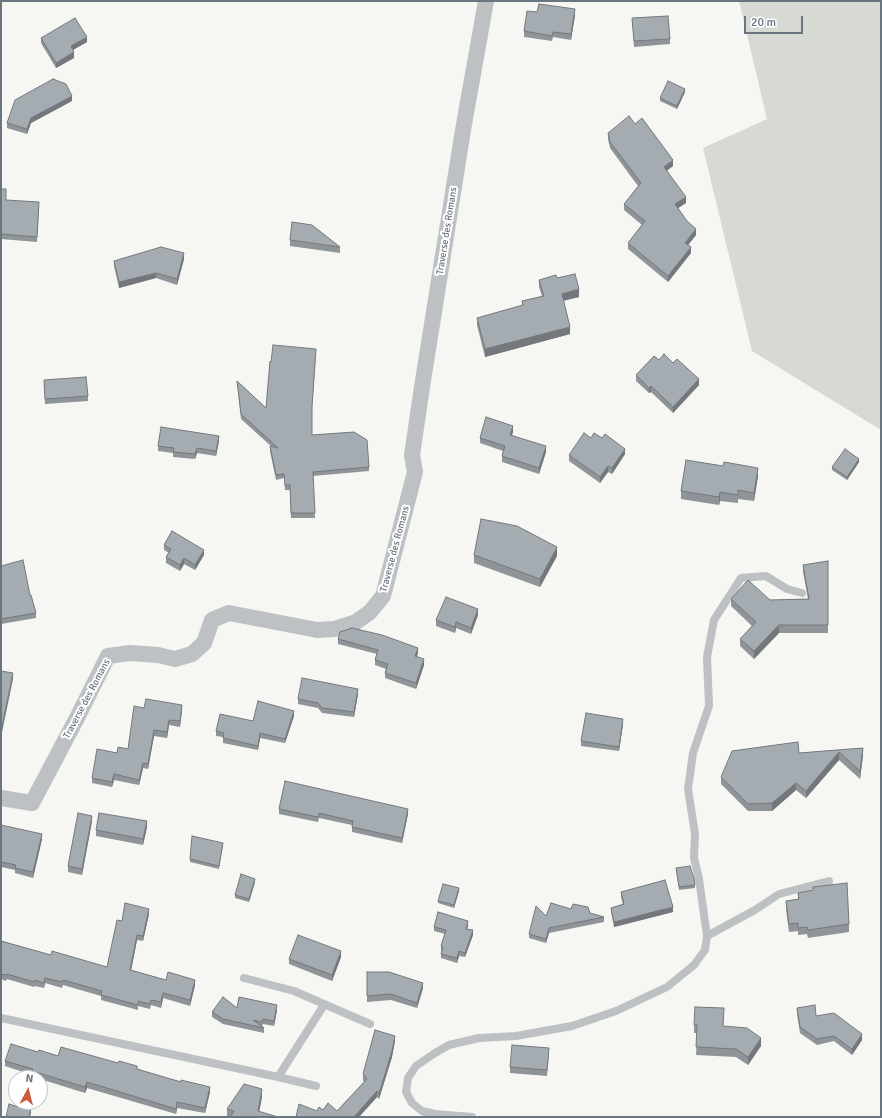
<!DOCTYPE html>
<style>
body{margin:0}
#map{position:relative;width:882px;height:1118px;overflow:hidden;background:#f6f6f3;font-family:Signika,sans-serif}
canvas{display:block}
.frame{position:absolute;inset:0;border:2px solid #697680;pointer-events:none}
.north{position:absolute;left:8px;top:1070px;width:40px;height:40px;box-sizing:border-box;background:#fff;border:1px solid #c3c8cc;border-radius:50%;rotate:7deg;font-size:11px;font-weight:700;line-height:16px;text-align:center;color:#697680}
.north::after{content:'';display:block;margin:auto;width:14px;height:18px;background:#cc593c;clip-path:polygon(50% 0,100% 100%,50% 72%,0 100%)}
.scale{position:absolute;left:744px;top:16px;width:59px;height:18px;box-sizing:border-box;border:2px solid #697680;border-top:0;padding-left:5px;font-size:12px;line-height:14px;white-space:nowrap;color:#697680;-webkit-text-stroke:3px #fff;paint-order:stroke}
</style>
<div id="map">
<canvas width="882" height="1118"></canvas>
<div class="frame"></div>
<div class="north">N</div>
<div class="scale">20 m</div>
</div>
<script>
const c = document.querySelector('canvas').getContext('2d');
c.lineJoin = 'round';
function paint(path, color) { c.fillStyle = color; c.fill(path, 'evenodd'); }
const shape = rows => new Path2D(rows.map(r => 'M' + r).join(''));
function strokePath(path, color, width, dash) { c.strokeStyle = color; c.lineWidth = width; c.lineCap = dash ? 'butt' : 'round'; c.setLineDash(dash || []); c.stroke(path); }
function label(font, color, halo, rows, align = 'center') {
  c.font = font + ' Signika,sans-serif'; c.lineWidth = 4; c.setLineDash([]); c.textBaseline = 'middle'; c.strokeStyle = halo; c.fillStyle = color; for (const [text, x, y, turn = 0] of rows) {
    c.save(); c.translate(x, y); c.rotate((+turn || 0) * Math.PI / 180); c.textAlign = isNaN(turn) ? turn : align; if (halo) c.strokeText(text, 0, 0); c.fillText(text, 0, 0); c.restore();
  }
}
paint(shape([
 [739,1,881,1,881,430,752,351,703,148,767,119]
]), '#d6dad3');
strokePath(shape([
 [707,936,755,910,779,894,829,881],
 [244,978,294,991,370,1024],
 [1,1018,278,1077,316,1086],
 [278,1077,324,1005],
 [472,1117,435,1114,422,1111,412,1103,406,1092,408,1078,416,1066,435,1053,449,1045,479,1038,516,1036,572,1026,616,1011,667,987,694,965,705,950,707,936,699,879,694,858,695,834,688,789,693,753,709,706,707,657,714,620,741,578,766,576,787,589,802,593]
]), '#bdc1c4', 8);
strokePath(shape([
 [1,798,32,803,78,716,108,656,130,653,158,655,175,659,192,654,204,643,212,620,229,613,317,630,334,629,356,622,370,612,383,596,415,472,412,455,422,387,463,130,486,1]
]), '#bdc1c4', 16);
paint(shape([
 [537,12,575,15,571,40,553,37,552,41,524,37,524,31],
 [632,18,670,39,670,44,634,47],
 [41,38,87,42,73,50,74,58,56,68,41,43],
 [685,92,677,109,660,101,660,98],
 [72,101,31,123,27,134,7,128,7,123],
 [635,124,673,166,667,170,686,203,678,208,696,235,688,245,691,253,668,282,628,249,628,243,642,225,624,210,624,204,638,186,610,148,608,139,608,133],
 [1,189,6,200,39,207,37,242,1,239],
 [290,240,340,247,340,253,290,246],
 [184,259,177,285,156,278,119,288,114,266,114,261],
 [557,278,579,297,563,301,570,334,485,357,477,325,477,318,522,306,522,301,542,296,539,287,539,280],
 [316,353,312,410,312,435,369,467,369,471,313,476,315,518,291,518,290,490,285,490,284,478,276,480,270,451,270,446,272,447,241,419,237,381,266,408,271,362],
 [659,360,673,363,699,385,673,413,651,392,649,393,636,381,636,375],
 [44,380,88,396,88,401,45,404],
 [513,432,512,435,546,452,539,474,502,462,502,456,503,451,480,443,480,438],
 [591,438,602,438,625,454,612,474,608,472,600,483,569,461,569,455],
 [219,441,216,456,197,453,195,459,173,457,173,453,158,451,158,446],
 [859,462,847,480,832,470,832,467],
 [758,476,754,501,738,499,738,503,720,501,719,505,681,499,681,491],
 [164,545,204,555,195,570,184,564,180,571,166,563,166,557,169,553,164,550],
 [474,555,557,556,540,587,474,563],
 [828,561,828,633,779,633,754,659,740,646,740,639,752,626,731,606,731,599,770,600,808,599,803,572,803,565],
 [1,566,30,595,36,613,36,618,1,624],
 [478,615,471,634,456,628,455,633,436,626,436,620],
 [338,639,418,653,417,656,424,665,416,689,385,678,385,673,386,669,375,665,375,660,377,654,338,644],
 [358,694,354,717,322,713,318,708,298,704,298,699],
 [144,708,182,710,180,727,169,725,167,738,154,736,148,769,143,768,139,785,114,780,112,787,92,783,92,778,128,749],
 [294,716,285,743,260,738,258,750,223,743,223,737,216,736,216,731,253,721],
 [623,724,619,751,581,746,581,741],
 [863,748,863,755,860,779,839,760,806,798,796,790,772,811,748,811,721,784,721,777,799,753],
 [279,809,408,814,402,843,352,832,352,825,319,818,318,822,279,814],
 [92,821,82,875,68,872,68,866],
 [1,825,42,839,33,878,15,873,15,870,1,867],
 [147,827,143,845,96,836,96,830],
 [223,845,219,869,190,862,190,859],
 [676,868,695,885,695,888,679,890],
 [255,882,249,902,235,898,235,895],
 [813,887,849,924,849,932,808,938,807,934,798,935,798,931,789,932,786,909,786,901,798,899,798,893,813,890],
 [459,891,454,908,438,903,438,901],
 [621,892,673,912,614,927,611,912,611,908,623,905,621,897],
 [590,913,604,917,604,922,549,933,546,943,529,938,529,934,546,916],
 [149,914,143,941,137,940,131,970,166,980,195,985,190,1006,163,998,161,1008,151,1005,150,1009,138,1006,138,1010,101,1000,101,996,63,985,62,988,45,983,44,988,35,986,34,987,7,979,6,981,1,979,1,941,51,955,107,967,122,921],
 [468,926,467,929,473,935,465,957,459,956,457,963,441,958,441,954,442,951,441,951,441,946,445,934,434,931,434,927],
 [341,957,332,981,289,964,289,959],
 [367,972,423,988,417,1008,391,1000,367,1002],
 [237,1008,277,1010,274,1026,263,1024,262,1027,264,1028,264,1033,223,1024,212,1017,212,1012],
 [797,1008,816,1016,862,1040,852,1055,834,1041,817,1045,800,1033,797,1014],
 [724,1016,723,1026,761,1046,748,1065,736,1057,696,1055,697,1033,694,1033,694,1025],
 [395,1041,392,1057,379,1099,377,1097,359,1117,317,1111,323,1110,337,1111,364,1082,363,1080,363,1074],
 [38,1052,137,1069,210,1092,205,1113,177,1108,176,1114,87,1088,85,1093,40,1079,40,1078,36,1078,32,1077,32,1075,5,1066,5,1061],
 [549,1054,547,1076,510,1073,510,1067],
 [262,1097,259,1112,278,1117,227,1117,227,1109]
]), '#8e9498');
paint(shape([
 [575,9,575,15,571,40,571,34],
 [87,37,87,42,71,51,71,46],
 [74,52,74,58,56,68,56,63],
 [685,89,685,92,677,109,677,106],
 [72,96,72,101,31,123,27,134,27,129,31,118],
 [673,160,673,166,664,173,664,167],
 [686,197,686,203,675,210,675,204],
 [696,229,696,235,685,249,685,243],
 [691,247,691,253,668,282,668,276],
 [184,253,184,259,177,285,177,279],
 [156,273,156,278,119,288,119,282],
 [579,289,579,297,562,301,562,294],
 [570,327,570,334,485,357,485,349],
 [699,379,699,385,673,413,673,407],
 [651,386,651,392,649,393,649,388],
 [513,426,513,432,510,440,510,435],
 [219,436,219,441,216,456,216,451],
 [546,446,546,452,539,474,539,468],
 [197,448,197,453,195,459,195,454],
 [625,449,625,454,612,474,612,468],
 [859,459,859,462,847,480,847,477],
 [608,466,608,472,600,483,600,477],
 [758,468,758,476,754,501,754,493],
 [720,492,720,501,719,505,719,497],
 [557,547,557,556,540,587,540,579],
 [204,550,204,555,195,570,195,565],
 [184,558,184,564,180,571,180,565],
 [478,609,478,615,471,634,471,628],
 [456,622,456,628,455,633,455,627],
 [779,625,779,633,754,659,754,651],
 [418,648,418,653,415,661,415,656],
 [424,659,424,665,416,689,416,683],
 [13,673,13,679,1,737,1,731],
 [358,689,358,694,354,717,354,712],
 [182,705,182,710,180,727,180,721],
 [294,711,294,716,285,743,285,739],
 [623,719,623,724,619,751,619,747],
 [169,720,169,725,167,738,167,732],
 [154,730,154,736,148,769,148,764],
 [260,733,260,738,258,750,258,746],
 [863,748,863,755,860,779,860,771],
 [839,752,839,760,806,798,806,791],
 [143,763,143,768,139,785,139,780],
 [114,774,114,780,112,787,112,782],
 [796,783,796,790,772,811,772,803],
 [408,809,408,814,402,843,402,838],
 [92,816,92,821,82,875,82,869],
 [147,821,147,827,143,845,143,839],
 [42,834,42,839,33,878,33,872],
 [255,879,255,882,249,902,249,899],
 [459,888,459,891,454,908,454,905],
 [673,907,673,912,614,927,614,922],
 [149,909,149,914,143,941,143,936],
 [468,921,468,926,466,933,466,929],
 [549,928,549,933,546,943,546,939],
 [473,930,473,935,465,957,465,953],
 [137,935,137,940,130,976,130,970],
 [341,951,341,957,332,981,332,975],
 [459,951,459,956,457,963,457,958],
 [45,978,45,983,44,988,44,983],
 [195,980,195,985,190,1006,190,1000],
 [423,983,423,988,417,1008,417,1003],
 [163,993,163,998,161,1008,161,1002],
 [277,1005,277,1010,274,1026,274,1021],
 [862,1034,862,1040,852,1055,852,1049],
 [395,1036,395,1041,392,1057,379,1099,379,1094],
 [761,1038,761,1046,748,1065,748,1057],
 [87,1082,87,1088,85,1093,85,1087],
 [210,1087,210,1092,205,1113,205,1108],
 [262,1089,262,1097,258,1117,258,1111],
 [377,1091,377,1097,359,1117,354,1117],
 [177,1102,177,1108,176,1114,176,1109],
 [31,1108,31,1113,30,1117,29,1117]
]), '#74787c');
const building = shape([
 [539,4,575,9,571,34,553,32,552,36,524,31,527,11,537,12,539,4],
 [668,16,670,39,634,41,632,18,668,16],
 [75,18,87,37,71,46,74,52,56,63,41,38,75,18],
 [53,79,66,84,72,96,31,118,27,129,7,123,15,100,53,79],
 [668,81,685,89,677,106,660,98,668,81],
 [629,116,635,124,642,118,673,160,664,167,686,197,675,204,687,221,696,229,685,243,691,247,668,276,628,243,645,221,624,204,641,183,610,142,608,133,629,116],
 [1,189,6,189,6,200,39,202,37,237,1,234,1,189],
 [292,222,312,225,340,247,290,240,292,222],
 [161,247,184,253,177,279,156,273,119,282,114,261,161,247],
 [575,274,579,289,562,294,570,327,485,349,477,318,523,305,522,301,544,296,539,280,556,275,557,278,575,274],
 [273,345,316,349,312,406,312,435,354,432,367,440,369,467,313,472,315,513,291,513,290,485,285,485,284,474,276,475,270,446,278,448,241,414,237,381,266,408,270,361,271,362,273,345],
 [664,354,673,363,677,359,699,379,673,407,651,386,649,388,636,375,654,356,659,360,664,354],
 [86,377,88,396,45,399,44,380,86,377],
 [486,417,513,426,510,435,546,446,539,468,502,456,505,446,480,438,486,417],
 [161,427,219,436,216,451,197,448,195,454,173,452,174,448,158,446,161,427],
 [584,433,591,438,594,433,602,438,605,434,625,449,612,468,608,466,600,477,569,455,584,433],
 [845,449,859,459,847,477,832,467,845,449],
 [686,460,723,466,724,462,758,468,754,493,738,490,738,495,720,492,719,497,681,491,686,460],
 [481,519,517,526,557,547,540,579,474,555,481,519],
 [172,531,204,550,195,565,184,558,180,565,166,557,171,549,164,545,172,531],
 [23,560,30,595,31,595,36,613,1,619,1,566,23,560],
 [828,561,828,625,779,625,754,651,740,639,756,622,731,599,748,580,770,600,809,599,803,565,828,561],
 [446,597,478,609,471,628,456,622,455,627,436,620,446,597],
 [352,628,382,635,418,648,415,656,424,659,416,683,385,673,388,664,375,660,378,650,338,639,340,632,352,628],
 [1,671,13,673,1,731,1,671],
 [302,678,358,689,354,712,322,708,318,703,298,699,302,678],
 [146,699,182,705,180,721,169,720,167,732,154,730,148,764,143,763,139,780,114,774,112,782,92,778,97,749,117,753,118,747,128,749,134,706,144,708,146,699],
 [258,701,294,711,285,739,260,733,258,746,223,738,224,733,216,731,220,714,253,721,258,701],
 [586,713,623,719,619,747,581,741,586,713],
 [798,742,799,753,863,748,860,771,839,752,806,791,796,783,772,803,748,804,721,777,732,751,798,742],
 [285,781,408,809,402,838,352,827,353,821,319,813,318,817,279,809,285,781],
 [78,813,92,816,82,869,68,866,78,813],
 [99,813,147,821,143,839,96,830,99,813],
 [1,825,42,834,33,872,15,868,16,865,1,862,1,825],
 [192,836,223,843,219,866,190,859,192,836],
 [690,866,694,878,695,885,679,887,676,868,690,866],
 [241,874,255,879,249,899,235,895,241,874],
 [665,880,673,907,614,922,611,908,624,904,621,892,665,880],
 [847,883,849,924,808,930,807,927,798,928,798,923,789,924,786,901,799,899,798,893,813,890,813,887,847,883],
 [443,884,459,888,454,905,438,901,443,884],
 [125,903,149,909,143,936,137,935,130,970,166,980,168,972,195,980,190,1000,163,993,161,1002,151,1000,150,1004,138,1001,138,1005,101,995,102,991,63,980,62,982,45,978,44,983,35,980,34,982,7,974,6,975,1,974,1,941,51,955,52,951,107,967,117,920,122,921,125,903],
 [551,903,571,909,573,904,588,907,590,913,604,917,549,928,546,939,529,934,536,906,546,916,551,903],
 [438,912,468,921,466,929,473,930,465,953,459,951,457,958,441,954,443,947,441,946,446,930,434,927,438,912],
 [298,935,341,951,332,975,289,959,298,935],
 [367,972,389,972,423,983,417,1003,391,994,367,996,367,972],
 [223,997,237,1008,239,997,277,1005,274,1021,263,1019,262,1022,253,1020,264,1028,223,1019,212,1012,223,997],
 [815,1005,816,1016,834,1013,862,1034,852,1049,834,1036,817,1039,800,1027,797,1008,815,1005],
 [695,1007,724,1008,723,1026,747,1028,761,1038,748,1057,736,1049,696,1047,697,1025,694,1025,695,1007],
 [375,1030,395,1036,392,1051,379,1094,377,1091,354,1117,296,1117,299,1104,317,1111,319,1107,323,1110,328,1103,337,1111,367,1079,363,1074,375,1030],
 [11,1044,38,1052,39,1050,58,1056,61,1047,118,1063,119,1061,137,1066,137,1069,181,1082,181,1080,210,1087,205,1108,177,1102,176,1109,87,1082,85,1087,32,1071,33,1069,5,1061,11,1044],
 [512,1045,549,1048,547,1070,510,1067,512,1045],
 [244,1084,262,1089,258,1111,278,1117,230,1117,234,1111,227,1109,244,1084],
 [9,1104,21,1108,31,1108,29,1117,6,1117,9,1104]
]);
paint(building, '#a5acb1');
strokePath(building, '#74787c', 1);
label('10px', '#697680', '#fff', [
 ["Traverse des Romans",447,231,-81],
 ["Traverse des Romans",395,549,-75],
 ["Traverse des Romans",87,699,-62]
]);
</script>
